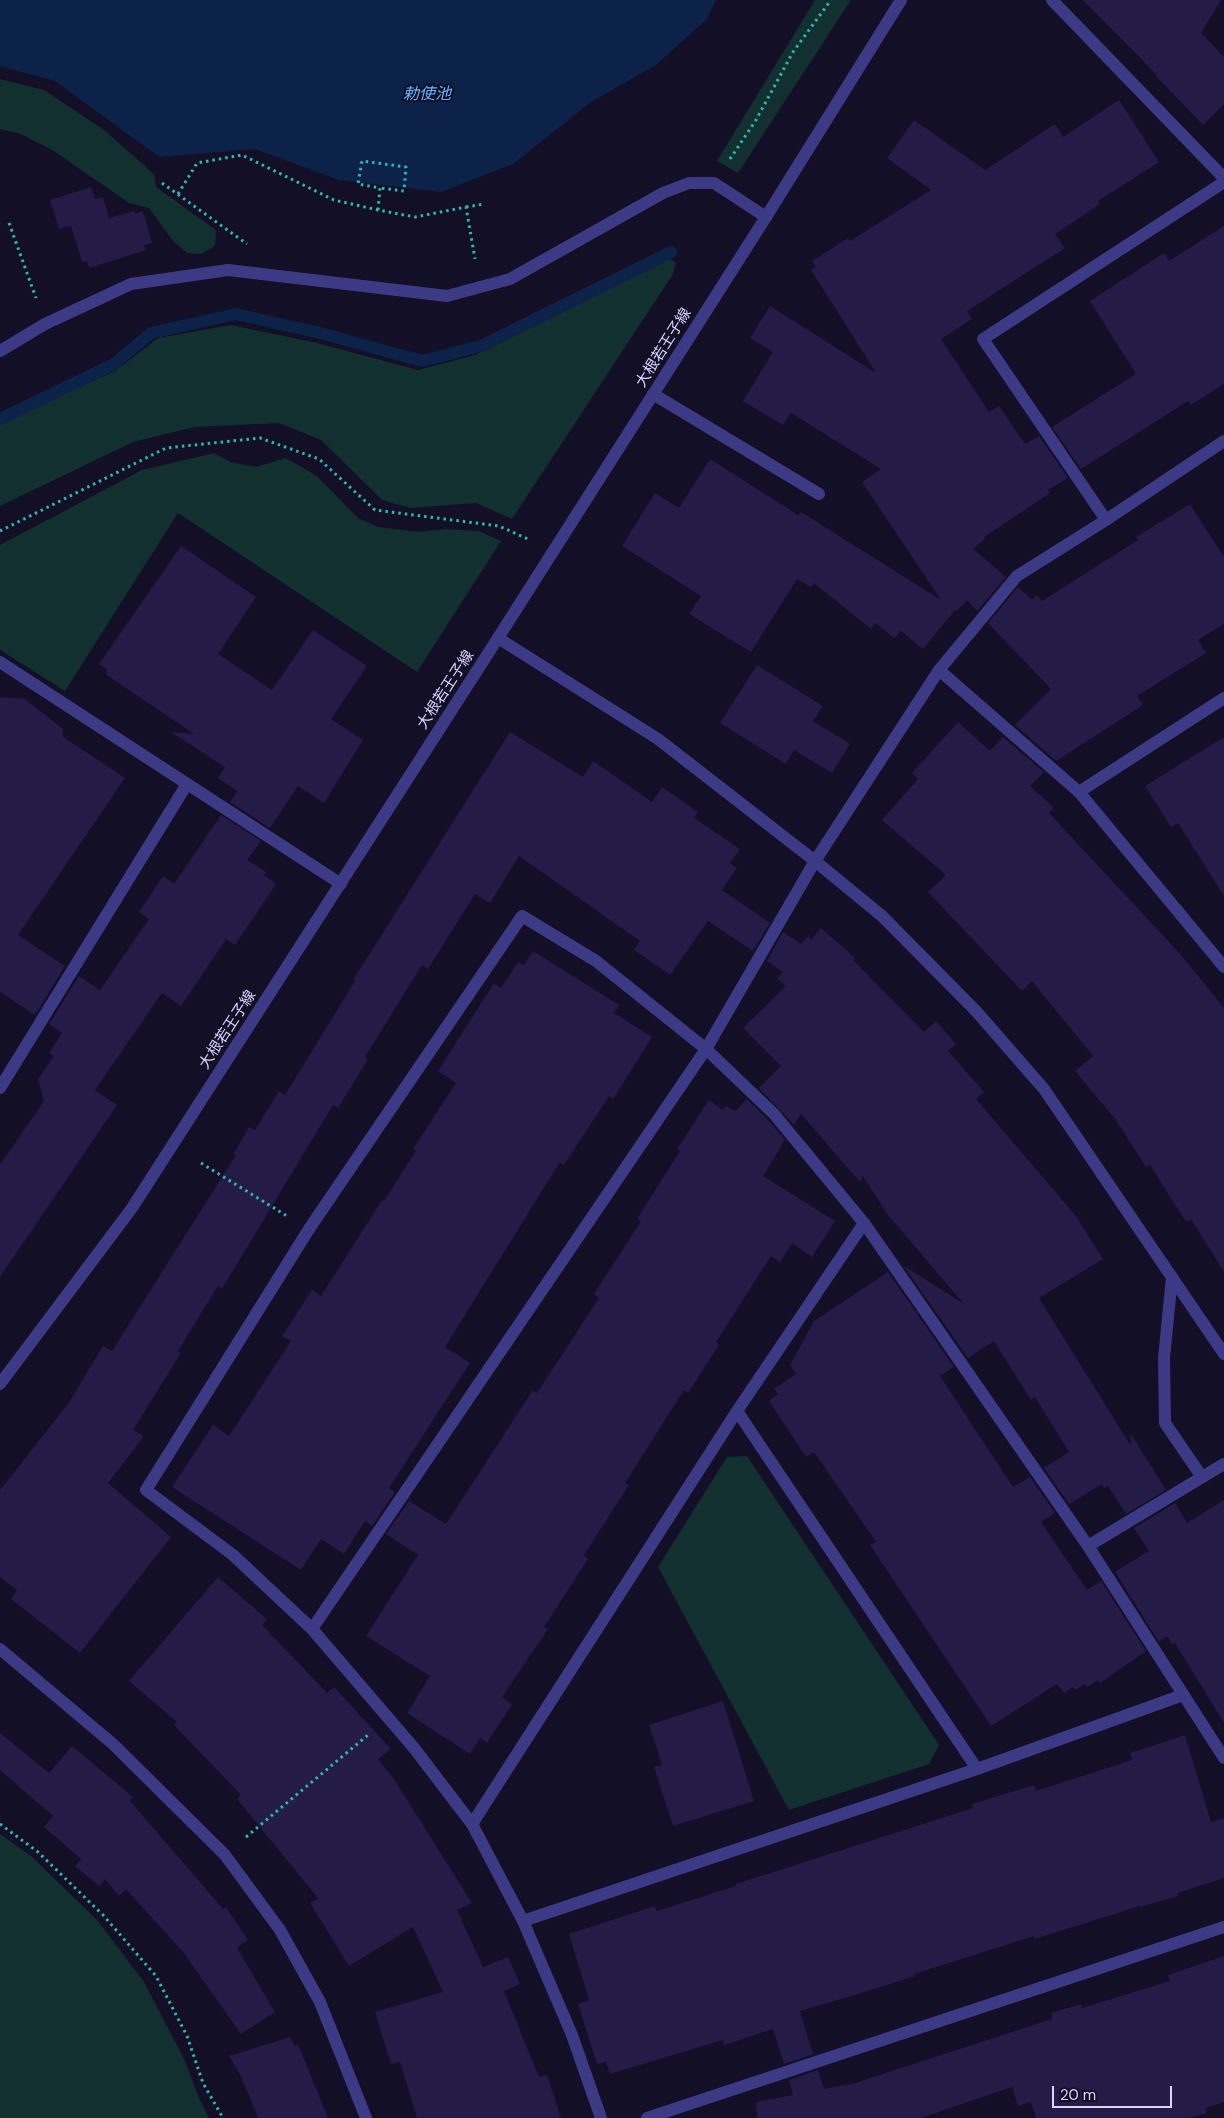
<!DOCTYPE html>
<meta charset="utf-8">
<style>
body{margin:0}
#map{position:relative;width:1224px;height:2118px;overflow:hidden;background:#130f26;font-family:"DM Sans",sans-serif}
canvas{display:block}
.scale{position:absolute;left:1052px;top:2086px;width:120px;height:22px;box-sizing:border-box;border:2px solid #d9d4ff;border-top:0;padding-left:6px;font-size:15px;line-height:18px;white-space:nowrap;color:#d9d4ff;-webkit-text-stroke:4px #130f26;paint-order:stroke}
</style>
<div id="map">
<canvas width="1224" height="2118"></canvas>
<div class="scale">20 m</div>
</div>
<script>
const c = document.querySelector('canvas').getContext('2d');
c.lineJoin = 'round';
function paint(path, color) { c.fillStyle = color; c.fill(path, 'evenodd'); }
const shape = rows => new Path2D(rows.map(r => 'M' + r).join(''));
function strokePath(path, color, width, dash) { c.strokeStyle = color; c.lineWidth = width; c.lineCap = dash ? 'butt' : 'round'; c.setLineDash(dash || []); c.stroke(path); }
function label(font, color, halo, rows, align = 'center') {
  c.font = font + ' "DM Sans","Noto Sans JP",sans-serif'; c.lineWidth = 4; c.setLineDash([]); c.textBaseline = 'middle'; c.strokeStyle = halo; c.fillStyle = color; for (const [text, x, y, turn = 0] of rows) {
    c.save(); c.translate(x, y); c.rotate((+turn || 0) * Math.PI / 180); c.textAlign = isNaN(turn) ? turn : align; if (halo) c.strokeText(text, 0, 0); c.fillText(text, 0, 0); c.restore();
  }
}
paint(shape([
 [815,0,851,0,738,173,717,161],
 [0,79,44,90,104,130,154,174,156,187,216,230,215,246,201,254,187,253,173,241,149,208,129,203,54,151,21,134,0,129],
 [670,259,676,262,673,274,512,519,476,503,410,508,382,500,321,440,279,423,195,427,133,442,0,506,0,423,115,371,158,338,231,325,317,343,418,370,475,355],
 [214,453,230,462,256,467,286,458,318,477,358,518,378,527,418,532,445,529,479,531,501,541,417,672,178,513,65,691,0,650,0,545,142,470],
 [747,1456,939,1745,929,1764,789,1810,658,1567,727,1457],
 [0,1834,31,1856,98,1921,144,1982,184,2059,200,2100,209,2118,0,2118]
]), '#12302f');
paint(shape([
 [0,0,716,0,707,19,656,65,591,102,513,164,441,192,339,180,255,149,159,157,55,81,0,66]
]), '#0c2248');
strokePath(shape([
 [0,419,114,364,151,333,236,314,320,333,422,361,481,346,671,252]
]), '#0c2248', 12);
paint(shape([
 [1083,0,1221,0,1201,33,1224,57,1224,104,1203,125,1156,76,1157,75],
 [1119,100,1159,162,1098,201,1100,204,1055,234,1065,248,967,311,972,319,941,339,989,412,999,406,1025,444,1039,436,1068,478,1048,490,1050,493,984,537,985,539,973,549,1006,577,977,611,967,600,957,611,955,610,923,649,901,631,894,638,876,623,871,629,814,583,811,587,797,579,751,652,689,614,701,596,622,546,655,493,679,508,710,459,798,515,801,512,941,600,862,482,881,469,791,413,783,425,743,401,773,352,750,338,770,306,876,373,811,270,816,267,812,261,848,238,850,241,931,190,887,158,914,120,985,170,1055,124,1063,137],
 [91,187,95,199,103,197,109,218,134,211,135,214,143,211,152,243,144,245,146,250,89,268,87,261,82,262,71,226,59,229,50,200],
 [1224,226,1224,384,1191,405,1188,401,1081,469,1052,427,1136,374,1090,301,1164,253,1169,261],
 [1190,504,1224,557,1224,624,1198,640,1206,653,1137,696,1143,705,1056,761,1015,725,1051,689,988,623,1018,587,1032,600,1037,595,1042,601,1138,540,1136,537],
 [181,546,256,597,218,654,272,690,313,630,367,666,331,719,363,740,324,803,298,786,270,828,230,802,237,791,218,778,225,767,171,732,194,734,107,675,107,670,99,664],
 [757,665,823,706,813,721,850,744,832,773,794,750,786,764,720,723],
 [0,697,25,699,63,729,63,737,125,778,18,935,65,966,35,1015,0,992],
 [958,722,990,751,1003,737,1044,772,1030,786,1054,808,1049,813,1182,956,1224,1008,1224,1272,1191,1219,1186,1222,1150,1165,1146,1167,1116,1120,1075,1071,1093,1056,1032,981,1022,991,928,892,946,875,882,820,918,779,912,773],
 [510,732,583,777,593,761,652,802,662,787,698,812,694,818,740,849,730,863,737,868,722,890,770,923,753,951,708,921,670,975,634,950,640,941,519,856,490,903,475,894,428,969,422,965,365,1057,368,1059,338,1108,333,1105,222,1289,218,1286,178,1351,181,1353,133,1430,144,1436,108,1483,171,1537,80,1653,11,1599,17,1590,0,1577,0,1490,68,1404,103,1346,112,1351,236,1155,234,1153,249,1127,255,1130,279,1091,285,1095,355,981,353,980],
 [1224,737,1224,896,1178,823,1171,827,1145,786],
 [221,815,261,841,247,860,266,872,264,875,276,884,235,945,226,939,181,1006,162,993,95,1090,117,1105,0,1277,0,1165,44,1101,38,1079,54,1056,49,1053,62,1033,49,1024,79,976,100,990,149,919,139,912,163,876,174,884],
 [821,928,855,958,853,960,924,1032,936,1021,956,1044,948,1051,984,1092,976,1099,1076,1216,1103,1259,1039,1298,1131,1446,1131,1434,1166,1490,1126,1514,1108,1486,1104,1488,1102,1484,1069,1504,1044,1468,1069,1452,1035,1397,1031,1400,994,1341,968,1358,903,1265,964,1304,888,1215,863,1176,860,1182,801,1114,794,1125,759,1088,781,1066,743,1028,786,986,777,978,783,972,767,961,783,932,801,944,808,936,811,940],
 [533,951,619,1005,614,1013,652,1037,613,1099,609,1096,564,1165,560,1162,445,1347,470,1363,389,1488,395,1492,372,1526,365,1521,344,1554,321,1539,301,1570,172,1487,213,1425,229,1436,291,1341,282,1336,312,1290,321,1296,382,1200,384,1201,416,1151,413,1149,456,1083,438,1071,494,983,501,988,518,962,524,965],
 [747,1099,768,1120,785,1140,763,1176,835,1221,812,1257,792,1243,780,1262,771,1256,716,1342,719,1345,688,1393,684,1390,625,1483,629,1485,584,1555,588,1559,544,1627,548,1629,502,1697,512,1704,487,1743,480,1738,470,1754,407,1713,430,1676,366,1636,418,1555,386,1534,409,1501,446,1524,533,1390,537,1393,599,1298,594,1294,641,1221,637,1219,680,1151,677,1149,709,1100,723,1110,726,1106,735,1111],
 [888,1272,954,1367,940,1376,1013,1487,1030,1477,1055,1513,1041,1522,1087,1590,1101,1581,1146,1651,1100,1683,1098,1680,1087,1687,1084,1684,1075,1690,1073,1687,1064,1693,1057,1684,991,1726,870,1545,876,1542,814,1452,806,1457,769,1401,778,1394,774,1389,796,1374,790,1365,814,1321],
 [1224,1500,1224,1723,1175,1643,1172,1645,1167,1636,1159,1642,1115,1572,1149,1551,1134,1528,1175,1503,1187,1523],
 [218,1577,267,1619,262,1625,327,1693,334,1687,391,1749,378,1759,394,1779,472,1903,457,1910,483,1967,508,1957,520,1984,504,1991,539,2077,547,2075,561,2118,417,2118,400,2062,391,2064,375,2012,443,1992,413,1927,349,1966,310,1903,318,1898,237,1799,241,1795,174,1725,177,1722,129,1681],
 [723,1701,754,1801,673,1826,654,1767,662,1765,649,1725],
 [0,1733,49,1773,72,1746,133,1797,130,1801,223,1909,226,1907,248,1940,237,1948,275,2012,241,2034,183,1952,126,1889,119,1896,105,1879,99,1886,75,1866,81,1859,44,1827,53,1816,0,1770],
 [1185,1735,1211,1822,1224,1818,1224,1878,1177,1893,1178,1896,1140,1907,1140,1906,1034,1939,1034,1936,914,1974,915,1976,868,1991,800,2011,813,2054,784,2064,773,2029,724,2045,723,2040,610,2074,606,2062,597,2064,578,2004,589,2000,569,1934,655,1906,657,1911,736,1886,736,1884,973,1808,972,1804,1034,1785,1036,1791,1132,1760,1130,1753],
 [1224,1956,1224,2102,1206,2108,1207,2113,1190,2118,1036,2118,1031,2102,1018,2106,1012,2087,921,2118,757,2118,756,2102,793,2095,789,2080,818,2070,824,2089,855,2083,1052,2019,1051,2013,1081,2004,1082,2008,1170,1981,1168,1975],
 [290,2037,295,2046,298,2044,328,2118,258,2118,241,2076,229,2056]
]), '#241b47');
strokePath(shape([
 [730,159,756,120,793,52,831,0],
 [162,183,247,244],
 [178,194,197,163,242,155,334,200,378,210,415,217,466,207,475,259],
 [466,207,484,204],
 [378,210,380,188,358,184,362,161,406,167,404,191,380,188],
 [9,223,36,298],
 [0,531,166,448,260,438,319,459,375,510,499,526,530,540],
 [201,1163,287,1216],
 [0,1824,38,1852,103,1915,156,1976,187,2036,203,2083,223,2118],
 [246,1837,368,1735]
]), '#2fb8b0', 3, [2.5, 4]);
strokePath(shape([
 [653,394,819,494],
 [1172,1277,1164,1358,1165,1423,1202,1477]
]), '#3d3a85', 12);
strokePath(shape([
 [1052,0,1224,178],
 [0,351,45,324,131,284,228,270,447,296,510,279,663,193,689,183,714,183,766,217],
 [1106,520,983,339,1224,182],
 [498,638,658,739,815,861,882,916,976,1011,1044,1089,1224,1354],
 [0,662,341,884],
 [939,670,1079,792,1224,967],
 [1079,792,1224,698],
 [0,1088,187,784],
 [737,1411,977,1769],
 [1088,1546,1224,1464],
 [312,1629,706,1049,815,861,939,670,1017,576,1106,520,1224,441],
 [0,1649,113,1744,225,1855,280,1930,320,2002,366,2118],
 [472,1824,737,1411,864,1223],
 [523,1921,977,1769,1183,1695],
 [601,2118,572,2035,523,1921,472,1824,414,1748,312,1629,233,1555,146,1490,309,1229,522,916,596,961,706,1049,774,1114,864,1223,1088,1546,1224,1758],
 [647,2118,1224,1927]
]), '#3d3a85', 12);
strokePath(shape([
 [0,1384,132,1208,498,638,766,217,901,0]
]), '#3d3a85', 12);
label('15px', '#d9d4ff', '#130f26', [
 ["大根若王子線",664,348,-58],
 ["大根若王子線",446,690,-57],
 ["大根若王子線",228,1030,-57]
]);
label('italic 16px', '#62b6ff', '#130f26', [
 ["勅使池",427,95]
]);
</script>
